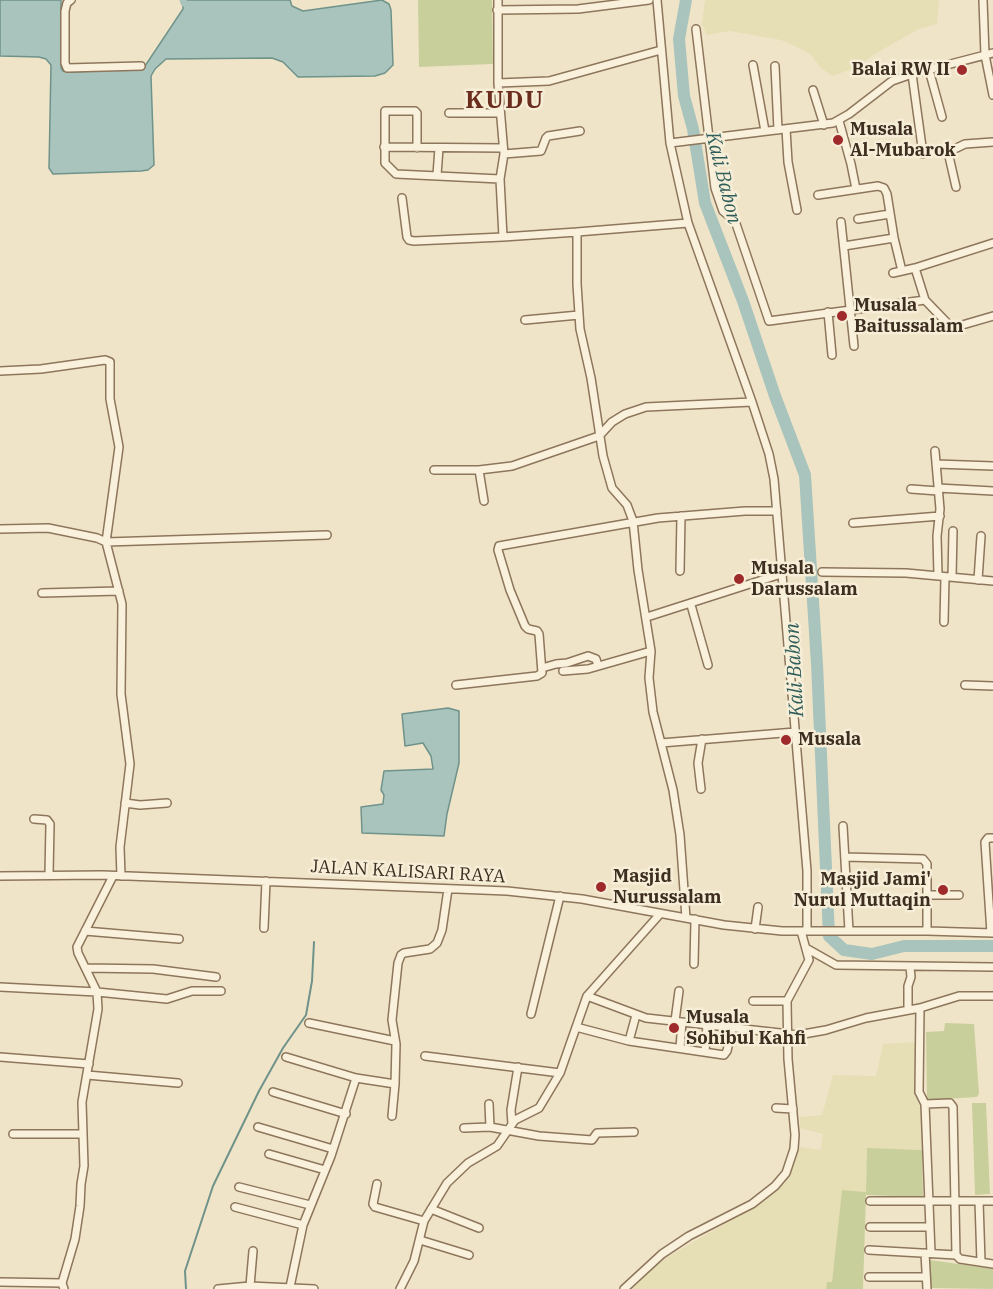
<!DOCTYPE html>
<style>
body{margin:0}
canvas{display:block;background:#f0e4c8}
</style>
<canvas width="993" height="1289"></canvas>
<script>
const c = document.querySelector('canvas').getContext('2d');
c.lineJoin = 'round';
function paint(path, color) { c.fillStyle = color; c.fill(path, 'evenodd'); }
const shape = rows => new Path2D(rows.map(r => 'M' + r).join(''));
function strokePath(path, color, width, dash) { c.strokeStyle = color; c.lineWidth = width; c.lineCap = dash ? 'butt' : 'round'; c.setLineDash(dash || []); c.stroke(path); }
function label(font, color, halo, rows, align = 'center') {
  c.font = font + ' "IBM Plex Serif",serif'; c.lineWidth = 5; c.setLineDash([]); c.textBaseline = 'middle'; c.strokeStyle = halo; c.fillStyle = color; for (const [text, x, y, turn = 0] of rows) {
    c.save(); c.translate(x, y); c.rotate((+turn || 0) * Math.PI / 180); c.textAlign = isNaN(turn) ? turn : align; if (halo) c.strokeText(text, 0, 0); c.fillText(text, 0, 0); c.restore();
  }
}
paint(shape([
 [705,0,939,0,937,24,919,29,873,55,858,67,832,76,821,68,811,55,801,49,781,40,730,31,707,35,702,24],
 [916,1042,915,1095,921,1108,922,1150,867,1148,866,1192,842,1190,832,1282,827,1282,826,1289,629,1289,657,1263,764,1201,790,1174,800,1147,821,1150,823,1134,800,1128,800,1117,822,1115,833,1075,876,1076,883,1044]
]), '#e6deb5');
paint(shape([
 [418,0,492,0,493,64,419,67],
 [945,1023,974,1024,979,1093,977,1097,927,1100,926,1032,944,1031],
 [972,1103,986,1103,990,1194,975,1195],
 [867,1148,922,1150,923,1197,866,1195,863,1289,826,1289,827,1282,832,1282,842,1190,866,1192],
 [930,1260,993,1269,993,1289,931,1288]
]), '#c9cf9b');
const water = shape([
 [0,0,61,0,61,68,63,71,70,72,143,69,183,9,183,0,290,0,292,6,303,11,382,0,389,4,391,10,393,65,385,73,375,76,298,77,283,62,272,58,166,59,155,69,151,76,154,165,148,170,141,171,53,174,49,168,51,65,46,59,39,57,0,56,0,0],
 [448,708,459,711,459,763,447,814,444,836,362,833,361,807,383,804,384,795,381,790,384,771,433,769,431,756,423,743,405,746,402,714,448,708]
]);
paint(water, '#a9c4bc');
strokePath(water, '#6f938a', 1.5);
strokePath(shape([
 [186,1289,185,1271,213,1186,259,1091,283,1048,306,1015,312,981,314,942]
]), '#6f938a', 2);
strokePath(shape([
 [183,0,184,3]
]), '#a9c4bc', 7);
strokePath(shape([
 [686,0,679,39,684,96,693,129,705,203,743,301,775,396,805,475,817,664,829,936,844,950,872,954,904,946,993,946]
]), '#a9c4bc', 12);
const minor = shape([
 [71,0,67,3,65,11,65,63,67,68,141,66],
 [498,0,498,83,504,154,500,179,503,237,577,232,577,284,580,329,591,378,603,456,612,488,627,505,633,521,638,570,651,651,649,678,653,712,673,790,680,835,686,918],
 [657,0,670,143,688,223,752,402,769,454,774,479,807,871,807,931],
 [983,0,985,55,993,95],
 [497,10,578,9,649,0],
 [696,29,715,188,723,211,735,221,769,321,925,300,915,268,993,243],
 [753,65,765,131],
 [775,66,778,130],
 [929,70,942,117],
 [912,74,923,154],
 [498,83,549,81,661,50],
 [813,90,824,125],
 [449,113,500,113],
 [839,121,851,164,856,189],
 [786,129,788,162,797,210],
 [670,143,833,123,849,114,892,81,912,74,993,53],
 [384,147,503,148],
 [417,148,417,113,415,111,385,111,385,163,396,174,500,179],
 [504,154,541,151,546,138,548,136,580,131],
 [437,175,439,148],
 [956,187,948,152,965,144,993,142],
 [818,195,878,186,884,188,887,194,894,238,902,271],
 [402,198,407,237,409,240,414,241,503,237],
 [858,219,890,214],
 [841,222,854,346],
 [577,232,688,223],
 [844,246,894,238],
 [893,273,915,268],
 [925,300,952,328,993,316],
 [828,312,832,355],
 [525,320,579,315],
 [0,371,41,369,105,360,110,362,110,399,119,447,106,542,122,604,121,694,130,764,120,847,121,876],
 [935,451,940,509,937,536,938,575],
 [936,464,993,466],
 [434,470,479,470,512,466,599,436,612,422,625,414,646,407,752,402],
 [479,470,484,501],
 [938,488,993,491],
 [911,489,938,491],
 [853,523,940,516],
 [0,529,48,528,97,538,106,542,327,535],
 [680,571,681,516],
 [822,572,906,573,993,581],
 [952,577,953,531],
 [978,580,981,536],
 [42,593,119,591],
 [691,605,708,665],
 [647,617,781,574],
 [944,622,945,577],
 [542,668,556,664,567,663,588,656,596,659,598,666],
 [563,671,588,669,651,651],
 [456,685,537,676,542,673,539,634,537,631,528,629,525,626,510,590,498,550,499,546,658,518,745,511,777,511],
 [965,685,993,686],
 [661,743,795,732],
 [701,789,698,763,702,739],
 [125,803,140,805,167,803],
 [34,819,47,820,50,824,49,875],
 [843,826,849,931],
 [845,857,923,859,927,864,927,931],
 [0,876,103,875,507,891,582,899,724,925,782,931,927,931,993,933],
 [927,895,959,895],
 [264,928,266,881],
 [755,929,758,907],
 [85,931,179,939],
 [991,933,985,842,988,838,993,838],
 [806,948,836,965,993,967],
 [694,964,695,919],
 [86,968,153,969,216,977],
 [0,987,97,992,167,999,192,991,221,991],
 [587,996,646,1018,798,1035,826,1030,866,1018,920,1008,959,996,993,996],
 [753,1001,787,1001],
 [920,1008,919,1092,925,1104],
 [908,1010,908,986,911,977,910,967],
 [531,1014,560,896],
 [675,1021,679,991],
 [309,1023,395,1041],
 [576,1027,629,1041,724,1055,727,1051,732,1028],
 [629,1041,636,1015],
 [680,1048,682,1022],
 [705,1052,707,1025],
 [425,1056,560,1073],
 [0,1057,89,1064],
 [286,1057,356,1078,395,1084],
 [87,1075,178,1083],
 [273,1092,346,1114],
 [489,1104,490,1127],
 [925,1104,950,1103,953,1107,956,1255],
 [925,1104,931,1253],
 [776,1108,793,1109],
 [392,1116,395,1084,396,1044,392,1020,398,963,401,955,404,953,430,949,437,943,442,930,448,889],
 [512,1124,511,1110,518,1067],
 [258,1127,333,1149],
 [464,1128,490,1127,539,1136,592,1140,597,1133,634,1132],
 [13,1134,83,1134],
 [269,1154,325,1170],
 [377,1184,373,1204,375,1207,424,1221],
 [239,1187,310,1205],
 [870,1201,993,1201],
 [979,1201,981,1262],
 [235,1207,303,1225],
 [431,1209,479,1228],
 [870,1227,930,1227],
 [420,1240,469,1255],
 [869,1250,956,1255,960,1259,993,1264],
 [925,1253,927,1289],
 [869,1277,926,1277],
 [0,1282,62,1283],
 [250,1286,253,1251],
 [290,1287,303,1225,331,1156,356,1078],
 [64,1289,62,1283,75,1239,80,1206,81,1184,84,1166,82,1102,98,1009,97,992,78,953,77,947,113,876],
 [218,1289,250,1286,314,1289],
 [400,1289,414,1261,424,1221,447,1183,468,1163,497,1146,515,1120,539,1108,560,1073,587,996,660,914],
 [624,1289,662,1254,689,1236,752,1204,775,1186,786,1173,794,1149,795,1135,788,1059,787,1001,809,960,801,931]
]);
strokePath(minor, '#8d765c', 10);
strokePath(minor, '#faf1dc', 7);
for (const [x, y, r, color] of [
 [962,70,6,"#9e2a2b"],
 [838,140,6,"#9e2a2b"],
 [842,316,6,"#9e2a2b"],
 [739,579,6,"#9e2a2b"],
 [786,740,6,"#9e2a2b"],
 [601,887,6,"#9e2a2b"],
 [943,890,6,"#9e2a2b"],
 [674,1028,6,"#9e2a2b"]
]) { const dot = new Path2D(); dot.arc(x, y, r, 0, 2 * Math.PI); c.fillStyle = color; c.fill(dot); strokePath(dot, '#f7eed8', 2); }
label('bold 18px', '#3d2e20', '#f7eed8', [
 ["Balai RW II",950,70,"right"],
 ["Musala",850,130],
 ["Al-Mubarok",850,151],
 ["Musala",854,306],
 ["Baitussalam",854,327],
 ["Musala",751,569],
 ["Darussalam",751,590],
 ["Musala",798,740],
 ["Masjid",613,877],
 ["Nurussalam",613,898],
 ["Masjid Jami'",931,880,"right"],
 ["Nurul Muttaqin",931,901,"right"],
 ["Musala",686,1018],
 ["Sohibul Kahfi",686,1039]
], 'left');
label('18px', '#3d2e20', '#f7eed8', [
 ["JALAN KALISARI RAYA",408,872,3]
]);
label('italic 20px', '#2f5d5a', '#f7eed8', [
 ["Kali Babon",723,178,76],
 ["Kali Babon",795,670,-93]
]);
c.letterSpacing = '1.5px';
label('bold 24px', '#6b2e1e', '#f7eed8', [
 ["KUDU",505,101]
]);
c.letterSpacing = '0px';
</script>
